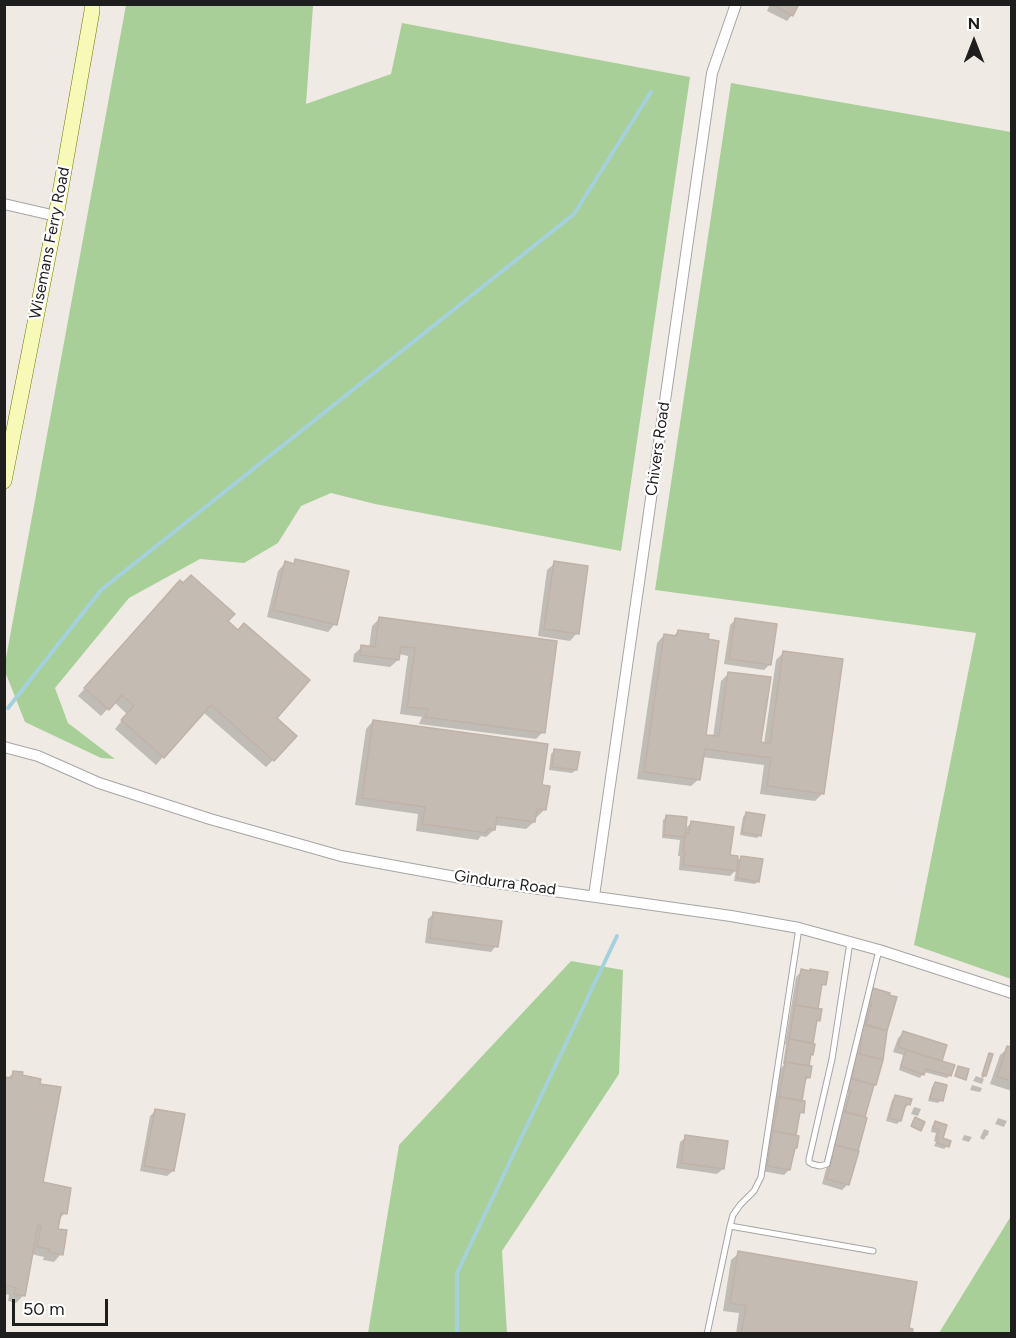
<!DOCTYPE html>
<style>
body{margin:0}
#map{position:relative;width:1016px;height:1338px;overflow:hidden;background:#efebe4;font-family:Figtree,sans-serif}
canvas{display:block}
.frame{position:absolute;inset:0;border:6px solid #1e1e1e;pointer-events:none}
.north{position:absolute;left:944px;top:12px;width:60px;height:60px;-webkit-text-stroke:4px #fff;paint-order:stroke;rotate:0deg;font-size:16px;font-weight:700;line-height:24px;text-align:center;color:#1e1e1e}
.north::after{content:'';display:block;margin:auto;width:21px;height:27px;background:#1e1e1e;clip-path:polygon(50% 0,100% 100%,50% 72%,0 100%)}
.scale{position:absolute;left:12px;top:1299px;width:96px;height:27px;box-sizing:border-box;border:3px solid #1e1e1e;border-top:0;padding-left:8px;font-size:18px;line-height:21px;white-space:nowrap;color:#1e1e1e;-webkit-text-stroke:4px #fff;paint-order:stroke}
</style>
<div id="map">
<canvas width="1016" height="1338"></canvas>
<div class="frame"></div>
<div class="north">N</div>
<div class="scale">50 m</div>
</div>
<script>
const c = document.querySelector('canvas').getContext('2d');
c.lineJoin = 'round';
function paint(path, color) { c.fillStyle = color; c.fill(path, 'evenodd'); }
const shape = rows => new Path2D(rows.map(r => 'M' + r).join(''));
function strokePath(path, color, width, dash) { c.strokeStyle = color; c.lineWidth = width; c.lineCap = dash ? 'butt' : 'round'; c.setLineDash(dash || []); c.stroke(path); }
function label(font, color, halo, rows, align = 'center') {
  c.font = font + ' Figtree,sans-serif'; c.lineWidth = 4.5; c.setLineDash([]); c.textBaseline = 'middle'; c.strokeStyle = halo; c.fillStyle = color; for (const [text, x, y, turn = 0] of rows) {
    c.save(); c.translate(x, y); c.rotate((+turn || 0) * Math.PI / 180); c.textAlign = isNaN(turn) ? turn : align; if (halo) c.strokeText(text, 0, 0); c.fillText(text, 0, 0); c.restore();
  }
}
paint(shape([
 [306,4,313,6,306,104,391,74,402,23,690,77,621,551,375,504,331,493,301,506,278,543,244,563,200,559,129,598,55,688,68,723,115,759,101,758,25,722,4,669,126,5],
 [731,83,1011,132,1011,979,914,945,976,633,655,590],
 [571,961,623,970,619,1074,502,1251,507,1333,368,1333,399,1145],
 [1011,1216,1011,1329,1009,1333,939,1333]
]), '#a9cf98');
paint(shape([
 [770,4,797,4,792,15,787,21,767,11],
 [296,560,335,624,328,632,267,617,278,571,285,563,292,565],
 [555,563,577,633,570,641,538,636,547,570],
 [173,590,226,621,238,632,274,718,273,760,266,767,203,712,156,765,115,729,127,714,114,702,101,716,78,696],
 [380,618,543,732,536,739,419,724,422,717,400,714,408,656,399,654,398,660,390,667,353,662,354,654,362,647,369,648,372,626],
 [736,619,770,664,764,670,724,664,730,625],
 [678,631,704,736,713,737,721,681,729,673,760,744,764,744,776,660,784,652,822,794,815,801,760,794,764,765,702,757,699,779,691,786,637,779,657,643,664,635,673,637],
 [373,721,540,786,545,809,537,817,534,816,534,822,526,829,495,825,494,830,486,837,481,836,478,840,416,831,418,814,355,805,366,729],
 [555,750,576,770,572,773,549,770,551,754],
 [747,813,760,835,757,838,740,835,743,817],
 [667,816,684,830,691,823,736,862,741,857,758,881,755,884,734,881,736,870,730,876,679,870,680,856,678,856,680,840,662,838,663,820],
 [434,913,496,946,491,952,425,943,428,919],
 [802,971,824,984,820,989,816,1010,818,1020,815,1024,811,1045,812,1054,809,1057,809,1077,804,1082,800,1102,802,1112,797,1117,789,1170,784,1175,762,1171,780,1069,785,1064,783,1064,786,1045,785,1044,796,977],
 [873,990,895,998,886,1031,881,1060,875,1084,872,1087,864,1117,848,1184,842,1190,822,1184,828,1162,824,1161,827,1151,831,1148,835,1129,833,1128,836,1117,841,1111,843,1112,848,1093,845,1092,857,1055,868,995],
 [903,1033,941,1060,939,1062,950,1075,947,1078,924,1072,920,1078,899,1070,903,1055,893,1052,898,1038],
 [1012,1045,1012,1091,990,1084,1000,1055],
 [989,1054,985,1076,982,1079,984,1079,982,1084,973,1081,976,1076,981,1078],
 [14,1072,42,1184,65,1213,58,1220,56,1230,61,1254,54,1262,43,1260,44,1257,31,1254,24,1295,16,1303,8,1301,9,1295,4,1294,4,1079,7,1079],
 [935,1084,942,1100,938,1103,928,1101,932,1087],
 [972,1085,982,1088,981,1091,979,1092,970,1090],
 [896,1097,909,1104,905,1108,904,1107,900,1121,897,1124,886,1121,892,1100],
 [914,1107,921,1109,918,1116,911,1114],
 [156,1110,173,1171,167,1176,140,1171,150,1116],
 [998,1118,1007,1121,1004,1127,995,1124],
 [936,1123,945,1126,941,1139,947,1146,944,1149,934,1146,936,1142,934,1141,936,1133,931,1132,932,1126],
 [984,1129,989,1131,988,1135,986,1136,984,1140,980,1138],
 [964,1135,972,1137,969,1142,962,1140],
 [686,1137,723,1169,717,1174,676,1168,680,1142],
 [739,1253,907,1329,911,1334,736,1334,739,1313,723,1311,731,1260]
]), '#0003');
strokePath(shape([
 [8,708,101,590,574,214,651,92],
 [457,1334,457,1273,617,936]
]), '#a4d1dd', 4);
const building = shape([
 [772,4,799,4,793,16,772,4],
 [295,559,349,571,337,625,273,610,285,561,294,564,295,559],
 [554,561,588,566,579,634,544,629,554,561],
 [191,575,235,614,228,621,238,630,244,623,310,680,277,718,297,736,274,761,211,705,164,758,121,720,134,706,122,695,109,710,84,688,180,580,183,583,191,575],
 [379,617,557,641,545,733,425,717,428,709,407,707,415,648,401,647,399,660,360,655,361,645,375,647,379,617],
 [735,618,777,624,771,665,729,659,735,618],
 [678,630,709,634,708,639,719,641,706,735,719,736,728,672,771,677,761,742,770,744,783,651,843,659,824,794,767,786,771,758,705,749,700,780,644,772,664,634,677,636,678,630],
 [373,720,548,744,542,785,550,786,546,810,537,809,535,822,497,817,495,830,488,829,487,833,422,824,425,807,362,798,373,720],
 [554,749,580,752,577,770,552,767,554,749],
 [746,812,765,815,761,836,742,832,746,812],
 [666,815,687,817,685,837,664,835,666,815],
 [691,821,734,827,730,855,738,856,737,871,683,865,685,851,683,851,685,833,689,833,691,821],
 [741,856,763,859,759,882,737,878,741,856],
 [433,912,502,921,498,947,430,938,433,912],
 [801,969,810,971,810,969,828,972,826,985,822,984,818,1009,795,1005,801,969],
 [873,988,890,993,889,995,897,997,887,1031,866,1024,872,1002,869,1001,873,988],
 [795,1005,822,1009,820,1021,817,1020,813,1043,789,1039,795,1005],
 [863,1023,866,1024,865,1025,887,1031,883,1060,860,1054,862,1036,860,1035,863,1023],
 [903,1031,947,1045,942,1061,898,1047,903,1031],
 [789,1039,815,1044,813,1055,811,1054,809,1066,785,1062,789,1039],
 [1007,1046,1011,1047,1012,1046,1012,1081,997,1077,1007,1046],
 [906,1050,955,1065,951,1076,926,1069,924,1075,901,1066,906,1050],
 [855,1053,883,1060,876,1085,851,1079,854,1069,852,1068,855,1053],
 [989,1053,993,1054,986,1076,982,1075,989,1053],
 [785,1062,812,1066,810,1078,806,1077,802,1101,779,1097,785,1062],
 [958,1066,969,1069,966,1080,955,1076,958,1066],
 [13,1071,23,1072,22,1075,41,1079,40,1084,61,1087,43,1182,71,1188,67,1214,61,1213,58,1229,67,1230,63,1255,49,1252,50,1249,37,1247,41,1226,38,1225,25,1296,14,1294,16,1288,4,1285,4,1077,12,1078,13,1071],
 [851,1078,874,1085,865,1117,845,1111,851,1090,848,1089,851,1078],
 [935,1082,947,1085,943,1101,930,1098,935,1082],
 [895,1095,912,1099,910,1105,906,1104,901,1121,889,1118,895,1095],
 [779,1097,805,1101,804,1113,800,1112,796,1135,773,1131,779,1097],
 [155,1109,185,1114,174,1171,144,1166,155,1109],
 [841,1110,845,1111,844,1112,865,1117,867,1118,858,1151,834,1145,840,1124,837,1123,841,1110],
 [915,1117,925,1122,921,1131,911,1126,915,1117],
 [935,1121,947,1125,943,1138,951,1141,949,1147,937,1143,938,1138,936,1138,939,1130,933,1128,935,1121],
 [773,1131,799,1136,797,1148,795,1148,790,1170,767,1166,773,1131],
 [685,1135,728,1141,724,1169,681,1163,685,1135],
 [832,1144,859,1151,849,1185,826,1179,833,1157,829,1156,832,1144],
 [738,1251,917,1282,909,1328,913,1329,912,1334,741,1334,746,1306,730,1303,738,1251]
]);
paint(building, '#c4bbb3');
strokePath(building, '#c1b2a6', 1.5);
const service = shape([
 [799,928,761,1177,754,1191,740,1205,733,1215,730,1226,873,1251],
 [850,942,832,1059,809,1159,809,1162,812,1164,820,1166,827,1164,879,950],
 [707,1334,730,1226]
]);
const minor = shape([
 [4,204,56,216],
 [4,747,38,756,99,783,210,819,341,856,461,878,731,916,799,928,879,950,1012,993],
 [594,896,712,73,736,4]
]);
const secondary = shape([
 [4,481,56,216,92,11,92,4]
]);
strokePath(service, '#a5a5a5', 7);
strokePath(minor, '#a5a5a5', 12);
strokePath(secondary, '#6b7704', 16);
strokePath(service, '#fff', 5);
strokePath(minor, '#fff', 10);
strokePath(secondary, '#f7fab7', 15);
label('16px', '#1e1e1e', '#fff', [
 ["Wisemans Ferry Road",50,243,-79],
 ["Chivers Road",658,449,-82],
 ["Gindurra Road",505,883,8]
]);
</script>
